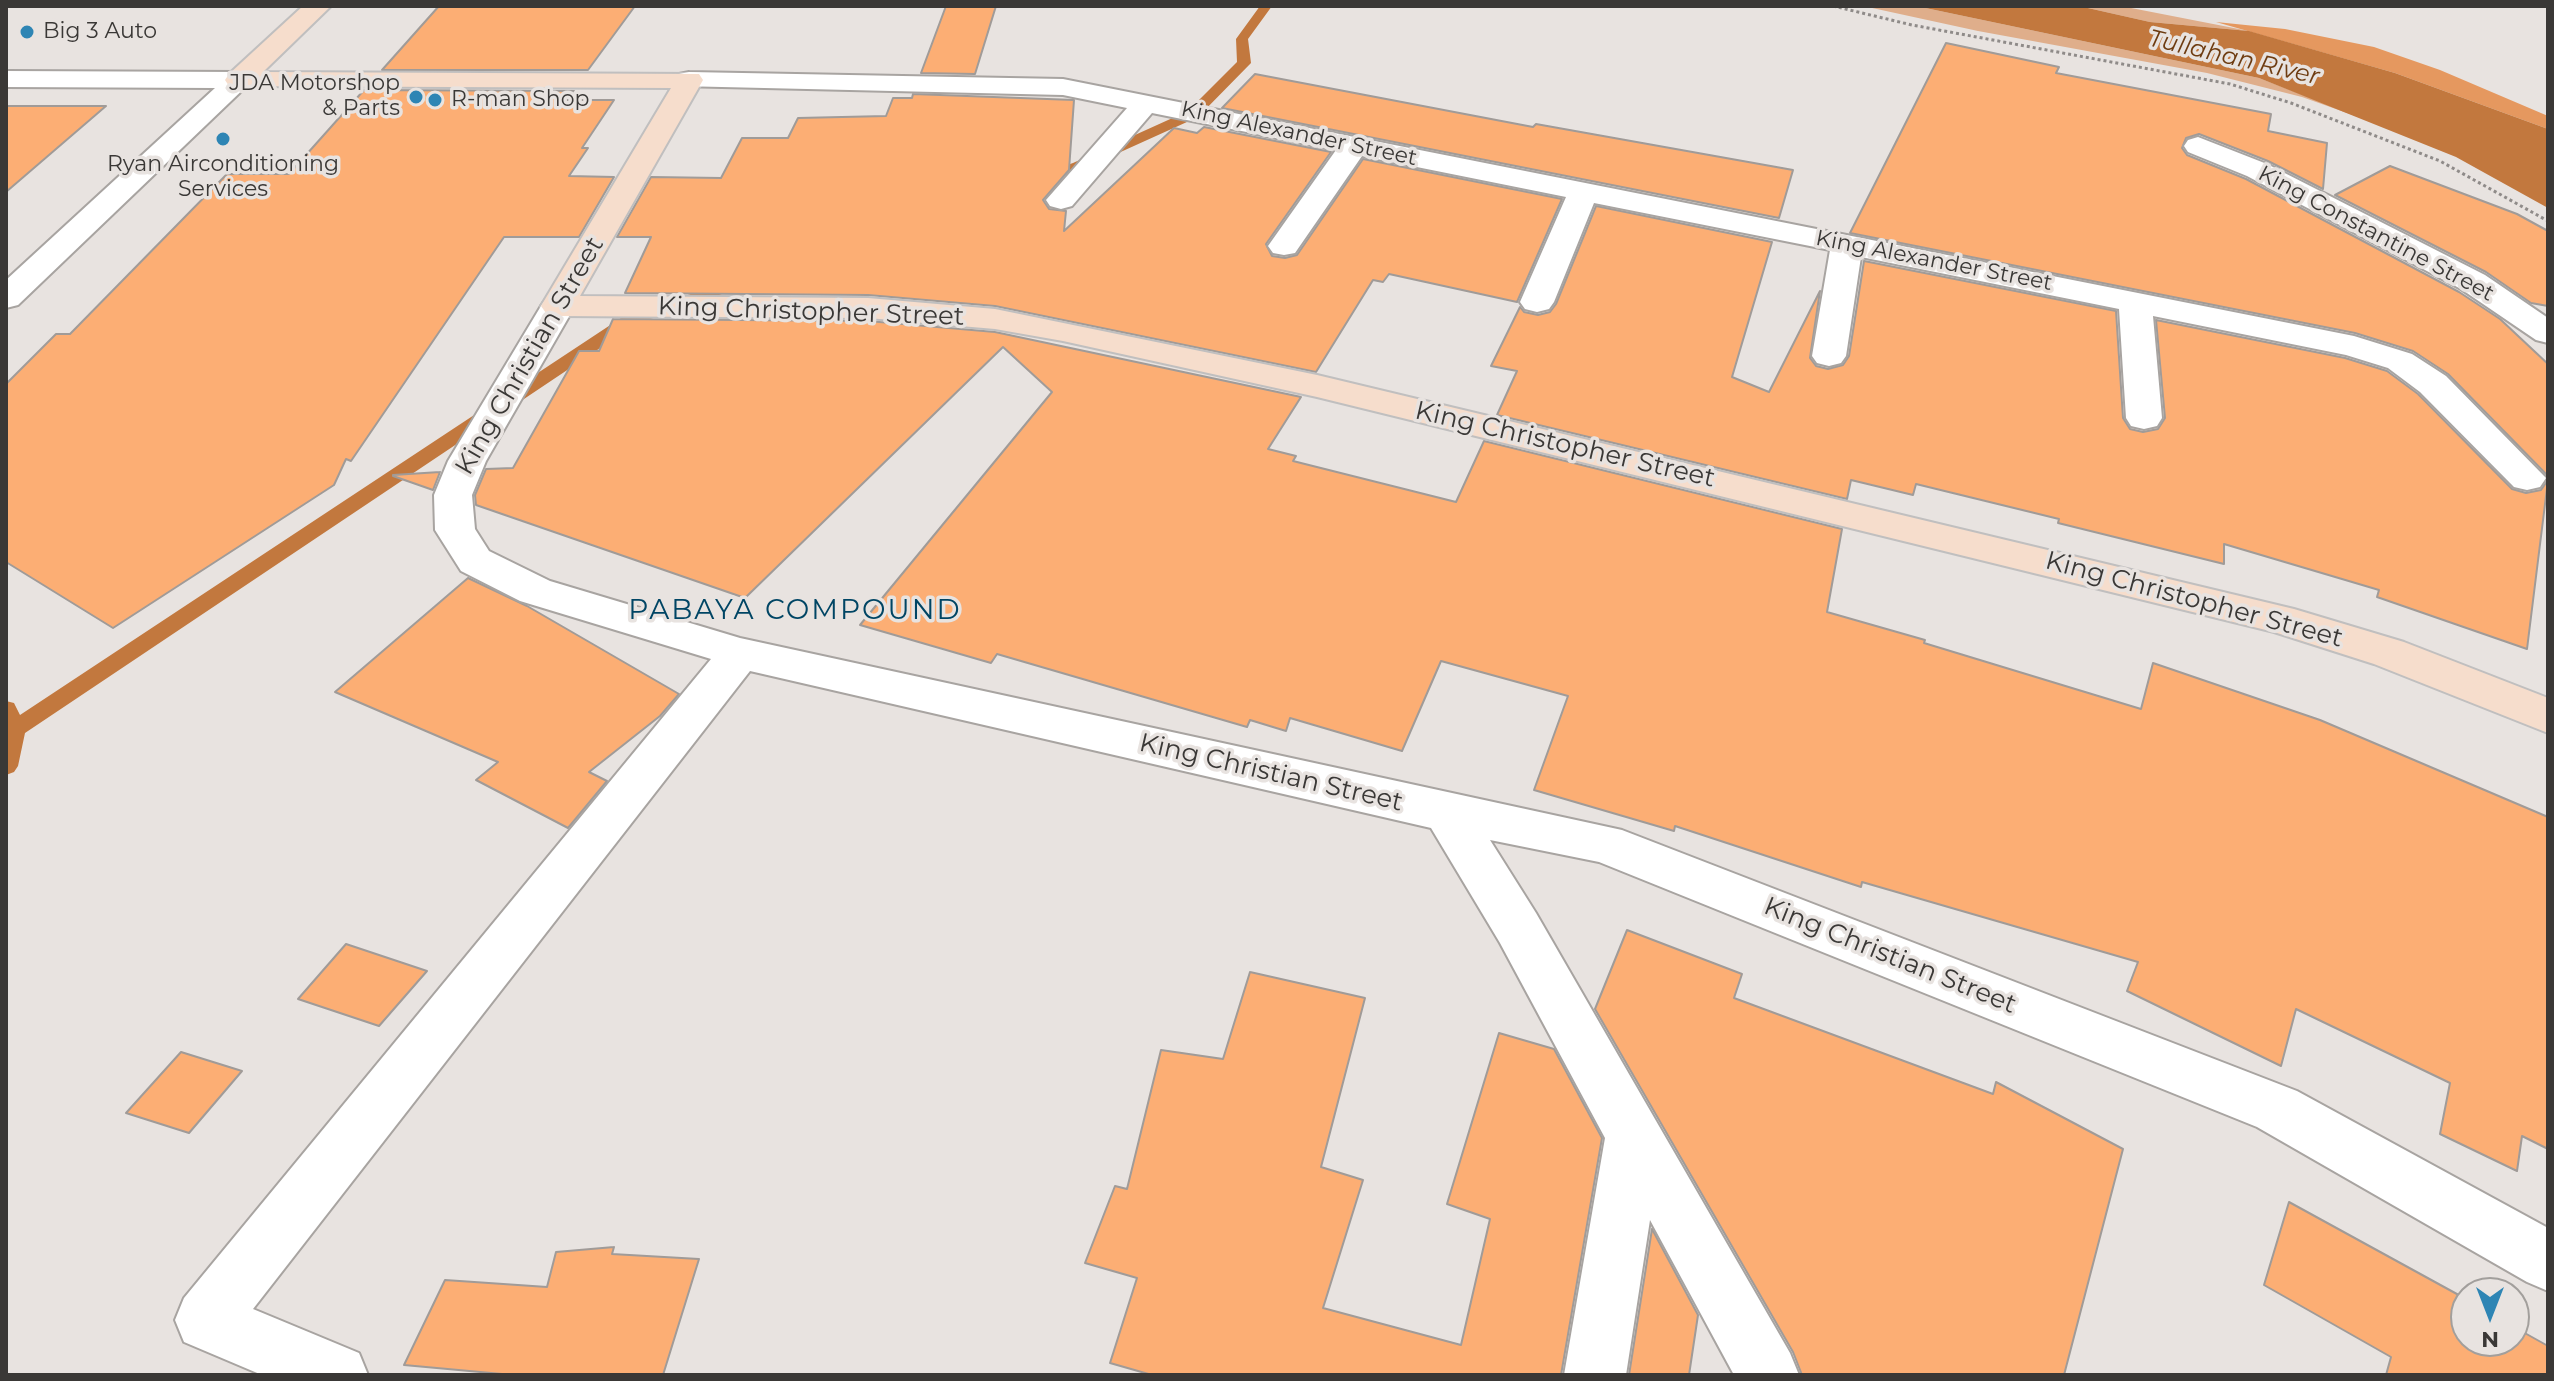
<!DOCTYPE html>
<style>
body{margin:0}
#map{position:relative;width:2554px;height:1381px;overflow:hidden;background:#e8e3e0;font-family:Montserrat,sans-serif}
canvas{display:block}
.frame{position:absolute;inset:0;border:8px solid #3a3836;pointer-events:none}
.north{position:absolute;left:2450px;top:1277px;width:80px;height:80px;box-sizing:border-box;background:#e8e3e0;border:2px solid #a29f9c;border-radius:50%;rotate:180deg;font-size:22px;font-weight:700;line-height:32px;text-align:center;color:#3a3836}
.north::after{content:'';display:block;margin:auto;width:28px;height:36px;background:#2e85b4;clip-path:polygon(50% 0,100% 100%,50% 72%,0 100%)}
</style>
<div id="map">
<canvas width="2554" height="1381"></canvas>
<div class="frame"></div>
<div class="north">N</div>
</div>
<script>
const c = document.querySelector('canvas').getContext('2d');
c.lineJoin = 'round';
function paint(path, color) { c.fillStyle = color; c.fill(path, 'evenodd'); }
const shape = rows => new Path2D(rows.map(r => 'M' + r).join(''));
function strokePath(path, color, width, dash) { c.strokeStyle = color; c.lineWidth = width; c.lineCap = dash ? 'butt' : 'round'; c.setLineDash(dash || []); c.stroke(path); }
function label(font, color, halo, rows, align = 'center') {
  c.font = font + ' Montserrat,sans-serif'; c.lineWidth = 7; c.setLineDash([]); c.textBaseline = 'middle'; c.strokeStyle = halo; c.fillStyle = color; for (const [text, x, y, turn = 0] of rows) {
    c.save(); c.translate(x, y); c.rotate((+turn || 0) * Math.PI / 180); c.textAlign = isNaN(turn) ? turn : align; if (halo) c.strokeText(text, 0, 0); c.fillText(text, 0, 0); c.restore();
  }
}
paint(shape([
 [1863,6,1916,6,2259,78,2378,124,2302,97,2207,73,1978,31],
 [2079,6,2121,6,2249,31,2150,22]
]), '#dfae8b');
paint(shape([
 [2216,22,2285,29,2374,47,2440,70,2548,116,2548,129,2395,73]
]), '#e5985f');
paint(shape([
 [1916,6,2079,6,2150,22,2249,31,2395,73,2548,129,2548,208,2456,157,2259,78]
]), '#c2783e');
paint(shape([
 [1260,6,1272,6,1248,39,1251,63,1198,117,1083,169,1046,182,1036,182,1036,176,1073,163,1188,111,1237,62,1236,39,1260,6],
 [736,279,742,281,742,287,636,324,25,733,18,766,14,772,6,775,6,701,14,703,20,715,624,316,736,279]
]), '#c2783e');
const building = shape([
 [439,6,635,6,588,70,382,70,439,6],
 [946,6,996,6,975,74,921,73,946,6],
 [1946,43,2059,67,2056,73,2271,114,2268,131,2327,143,2323,189,2268,161,2199,134,2186,138,2182,148,2187,155,2246,179,2459,292,2500,319,2548,364,2548,476,2448,374,2413,351,2355,333,1850,233,1946,43],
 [1255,74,1533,127,1536,124,1793,170,1779,218,1222,108,1255,74],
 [364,90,574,91,567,100,614,100,582,148,588,148,569,176,614,177,579,237,504,237,351,461,346,459,334,485,113,628,6,562,6,384,56,334,70,334,227,174,289,174,364,90],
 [913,94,1074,100,1069,170,1043,200,1049,209,1066,211,1064,231,1174,128,1197,133,1204,127,1331,152,1266,244,1272,256,1285,258,1297,255,1363,159,1562,199,1517,302,1389,274,1383,282,1373,280,1316,372,995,306,868,295,625,293,651,237,617,237,651,177,721,178,742,138,788,138,798,118,886,116,893,98,912,98,913,94],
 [6,106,106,106,6,192,6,106],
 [2390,166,2517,214,2548,231,2548,306,2531,303,2486,272,2335,195,2390,166],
 [1596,206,1772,242,1732,377,1769,392,1820,291,1810,358,1816,366,1828,369,1843,365,1849,356,1864,261,2116,311,2123,418,2130,429,2143,432,2158,429,2165,418,2156,320,2345,358,2387,371,2418,394,2512,489,2526,493,2541,490,2548,480,2527,649,2377,597,2379,590,2224,544,2224,564,2058,523,2059,519,1916,484,1913,495,1851,480,1847,499,1497,415,1517,371,1491,366,1520,307,1524,312,1538,315,1550,312,1556,304,1596,206],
 [613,319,868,321,995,332,1301,397,1268,449,1296,456,1293,461,1456,502,1484,441,1842,529,1827,612,1925,640,1924,643,2141,709,2153,663,2320,720,2548,817,2548,1149,2522,1136,2517,1171,2440,1134,2450,1083,2296,1009,2281,1066,2127,991,2138,962,1862,882,1861,887,1675,826,1674,831,1534,790,1568,696,1441,661,1402,751,1290,718,1286,731,1250,720,1247,727,997,654,991,663,860,625,1052,392,1003,347,745,598,476,505,475,495,486,469,513,468,579,351,599,351,613,319],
 [440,472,433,490,393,476,393,475,440,472],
 [468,578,527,606,679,694,660,716,589,772,607,781,568,828,476,780,498,762,335,692,468,578],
 [1627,930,1742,974,1734,998,1993,1094,1996,1082,2123,1149,2064,1375,1802,1375,1793,1352,1595,1009,1627,930],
 [346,944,427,971,379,1026,298,999,346,944],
 [1250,972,1365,998,1321,1167,1363,1180,1323,1308,1461,1345,1490,1219,1447,1204,1499,1033,1554,1049,1602,1138,1561,1375,1152,1375,1110,1363,1137,1278,1085,1263,1115,1186,1127,1189,1161,1050,1223,1059,1250,972],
 [181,1052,242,1071,189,1133,126,1113,181,1052],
 [2289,1202,2466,1299,2466,1341,2514,1341,2514,1327,2548,1346,2548,1375,2386,1375,2391,1357,2264,1285,2289,1202],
 [1652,1229,1698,1315,1689,1375,1629,1375,1652,1229],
 [614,1247,612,1254,699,1259,663,1375,513,1375,404,1365,445,1280,547,1287,556,1252,614,1247]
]);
paint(building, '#fcae74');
strokePath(building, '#a09b98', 2);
const minor = shape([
 [6,71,239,72,249,74,253,80,18,305,6,308,6,280,215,88,6,87,6,71],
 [689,72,1063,79,2354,336,2412,354,2446,376,2546,478,2540,487,2527,490,2514,487,2420,392,2388,368,2346,355,2153,316,2162,418,2157,426,2144,429,2131,426,2126,418,2119,309,1861,257,1846,356,1841,363,1829,366,1817,363,1812,356,1830,250,1594,203,1554,302,1549,309,1537,312,1525,309,1520,302,1566,197,1362,156,1295,253,1284,255,1273,253,1268,246,1336,150,1152,113,1072,206,1061,209,1050,206,1046,200,1127,108,1063,95,679,86,675,80,679,74,689,72],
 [2198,137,2267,164,2485,275,2548,318,2548,343,2536,340,2461,289,2247,176,2188,152,2184,146,2188,140,2198,137],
 [558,296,570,299,575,306,486,461,472,495,475,529,489,551,550,581,740,638,1622,830,2297,1091,2548,1228,2548,1291,2527,1282,2257,1127,1599,862,1490,840,1536,913,1790,1353,1799,1375,1734,1375,1650,1220,1626,1375,1564,1375,1605,1138,1500,943,1431,828,750,671,253,1309,359,1353,368,1375,262,1375,184,1342,175,1320,184,1298,711,659,520,601,461,571,435,530,434,495,448,461,541,306,546,299,558,296]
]);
const major = shape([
 [303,6,331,6,263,72,699,74,703,80,580,296,868,298,995,309,1317,375,2294,609,2404,642,2548,698,2548,733,2374,664,2274,632,1317,397,1063,341,995,329,868,318,558,316,546,313,541,306,671,88,229,86,225,80,229,74,303,6]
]);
strokePath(minor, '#a8a4a1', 4);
strokePath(major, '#c0bfbf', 4);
strokePath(shape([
 [1833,6,1912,25,2230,84,2291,103,2440,161,2548,221]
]), '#8f8b89', 3, [3, 3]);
paint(minor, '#fff');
paint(major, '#f6ddcc');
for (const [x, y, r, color] of [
 [27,32,8,"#2e85b4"],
 [416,97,8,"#2e85b4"],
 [435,100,8,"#2e85b4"],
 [223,139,8,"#2e85b4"]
]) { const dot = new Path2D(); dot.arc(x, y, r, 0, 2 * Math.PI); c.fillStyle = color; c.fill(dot); strokePath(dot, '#e8e3e0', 3); }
label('22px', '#3a3836', '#e8e3e0', [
 ["Big 3 Auto",43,32],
 ["JDA Motorshop",400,84,"right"],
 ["& Parts",400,109,"right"],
 ["R-man Shop",451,100],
 ["Ryan Airconditioning",223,165,"center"],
 ["Services",223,190,"center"]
], 'left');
label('22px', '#3a3836', '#e8e3e0', [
 ["King Alexander Street",1299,134,12],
 ["King Constantine Street",2376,234,28],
 ["King Alexander Street",1934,261,11]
]);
label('italic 24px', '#6e3c11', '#e8e3e0', [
 ["Tullahan River",2234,58,13]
]);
label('26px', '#3a3836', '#e8e3e0', [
 ["King Christopher Street",811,312,2],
 ["King Christian Street",530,356,-60],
 ["King Christopher Street",1565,445,13],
 ["King Christopher Street",2194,600,15],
 ["King Christian Street",1271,773,13],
 ["King Christian Street",1890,956,22]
]);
c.letterSpacing = '2px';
label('28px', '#004564', '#e8e3e0', [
 ["PABAYA COMPOUND",795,611]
]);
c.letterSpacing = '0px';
</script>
